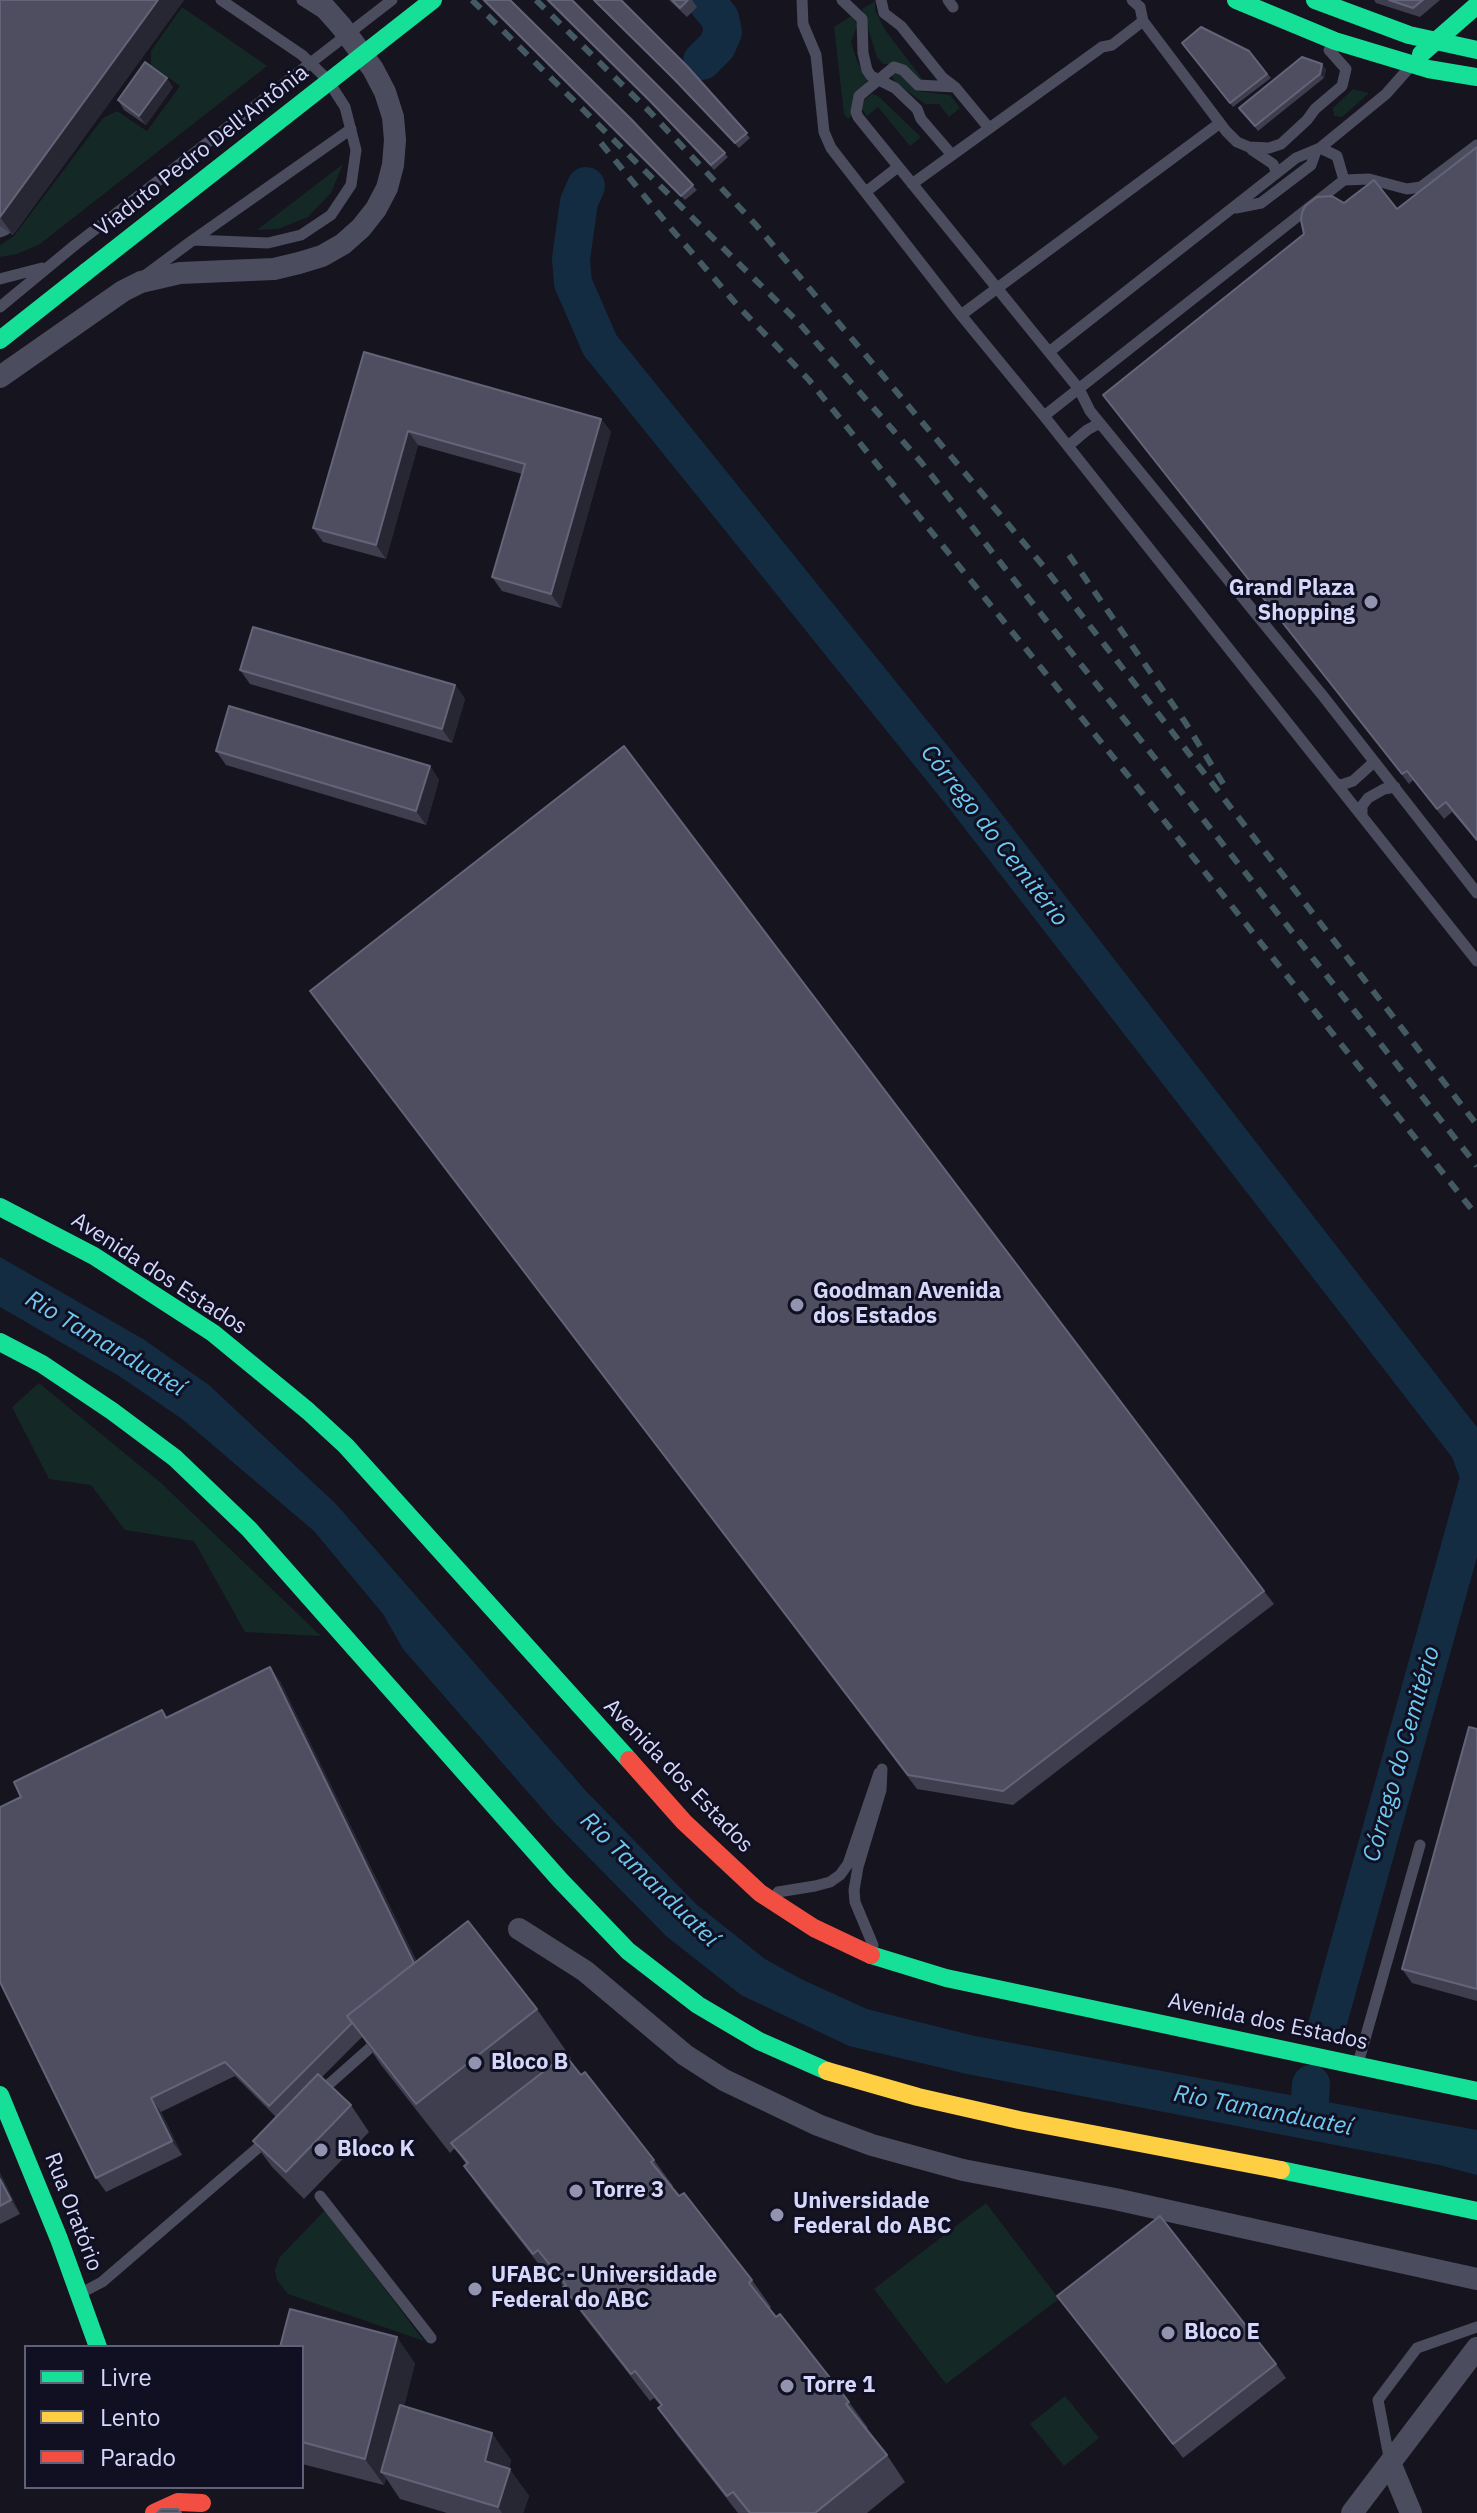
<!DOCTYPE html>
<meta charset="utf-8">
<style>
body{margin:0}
#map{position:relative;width:1477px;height:2513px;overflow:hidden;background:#15141f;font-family:"IBM Plex Sans",sans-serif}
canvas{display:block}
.legend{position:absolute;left:24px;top:2345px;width:280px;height:144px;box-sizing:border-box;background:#111023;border:2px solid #606079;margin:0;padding:10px 14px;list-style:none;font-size:24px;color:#d6d8fb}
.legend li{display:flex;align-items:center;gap:16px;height:40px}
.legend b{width:40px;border:2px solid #606079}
</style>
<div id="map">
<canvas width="1477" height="2513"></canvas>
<ul class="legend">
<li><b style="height:10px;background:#16e098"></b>Livre</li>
<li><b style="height:10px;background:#ffcf43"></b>Lento</li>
<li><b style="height:10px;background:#f24e42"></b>Parado</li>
</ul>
</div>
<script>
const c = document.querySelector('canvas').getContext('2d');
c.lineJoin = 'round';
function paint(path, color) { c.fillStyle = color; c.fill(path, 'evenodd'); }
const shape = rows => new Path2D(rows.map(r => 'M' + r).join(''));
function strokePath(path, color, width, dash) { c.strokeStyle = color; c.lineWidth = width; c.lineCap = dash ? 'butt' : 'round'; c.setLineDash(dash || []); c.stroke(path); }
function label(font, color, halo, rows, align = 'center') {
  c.font = font + ' "IBM Plex Sans",sans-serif'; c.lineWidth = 6; c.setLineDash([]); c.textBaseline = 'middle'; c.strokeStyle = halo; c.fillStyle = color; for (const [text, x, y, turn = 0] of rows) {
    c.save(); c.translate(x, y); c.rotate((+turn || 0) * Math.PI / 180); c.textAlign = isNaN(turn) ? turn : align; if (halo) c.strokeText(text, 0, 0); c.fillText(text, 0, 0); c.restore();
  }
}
paint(shape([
 [875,1,875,10,885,30,924,81,918,79,905,65,883,64,877,57,862,9],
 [182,7,267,66,40,244,17,254,0,257,0,245,14,236,103,118,117,111,147,131,180,86,151,65,151,51],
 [853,15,857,26,851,42,857,61,867,79,866,85,854,95,853,114,848,119,844,114,834,27],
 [898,73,918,91,950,95,960,108,949,117,939,104,925,104,895,82,891,74],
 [1353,89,1369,93,1342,117,1334,116,1333,108],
 [872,94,878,96,921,137,910,146,878,107,867,116,861,108,862,101],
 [343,164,331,193,308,217,278,229,257,230],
 [39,1383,161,1483,321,1636,245,1632,194,1541,125,1530,91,1485,49,1479,12,1407],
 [986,2203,1059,2299,946,2384,874,2289],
 [325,2210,424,2341,288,2294,277,2280,275,2270,279,2258],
 [1065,2396,1099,2438,1064,2466,1030,2424]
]), '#142926');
paint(shape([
 [0,1257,143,1339,209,1385,336,1504,586,1791,696,1904,765,1959,801,1979,867,2009,975,2036,1477,2130,1477,2175,1439,2165,967,2074,849,2046,741,1995,666,1936,553,1821,403,1649,383,1614,314,1531,182,1419,119,1376,0,1307]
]), '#132c41');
strokePath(shape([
 [702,61,717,46,723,32,720,18,705,0],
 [586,186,579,202,571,259,573,283,600,345,966,799,1469,1448,1477,1470],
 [1328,2022,1477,1486],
 [1309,2117,1311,2084]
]), '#132c41', 38);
strokePath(shape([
 [302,0,321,12],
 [802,0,803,24,816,55,824,132,831,148,961,315,1044,416,1477,961],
 [842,0,862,19,863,53,867,70,871,76,895,88,917,109,921,119,952,155],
 [881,0,884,13,901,26,942,77,955,87,989,128],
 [948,0,953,7],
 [1132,0,1140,7,1143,21,1226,131,1237,142,1249,147,1269,148,1281,144,1307,120,1315,109,1342,86,1346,69,1329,50],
 [955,87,918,85,903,70,894,67,859,96,856,112,858,117,1079,389,1090,411,1323,696,1477,893],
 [1320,148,1337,156,1344,180],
 [1252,150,1273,164,1277,173],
 [912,184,1102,47,1112,45,1143,21],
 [867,191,898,167],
 [1236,208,1261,203,1311,165,1316,151],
 [0,232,5,230],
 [193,240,351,129],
 [143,277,193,240,268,243,301,235,331,215,351,185,356,150,345,107,327,79,302,55,221,0],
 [0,279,42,268],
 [0,307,75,245],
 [961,315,1220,123],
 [1049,352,1296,158,1320,148,1386,94,1409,68],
 [1044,416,1344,180,1369,179,1407,189,1421,187,1477,145],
 [1068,446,1087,430,1100,423],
 [1336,783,1341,785,1353,781,1374,762],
 [1362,815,1362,806,1368,798,1384,789,1395,787],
 [778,1892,815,1886,830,1882,840,1875,848,1864,879,1773],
 [873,1945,855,1902,854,1890,858,1867,881,1790,882,1769],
 [1359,2060,1420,1845],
 [318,2094,380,2039],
 [320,2196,431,2338],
 [83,2292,102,2282,267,2140],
 [1390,2462,1378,2400,1417,2348,1477,2327]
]), '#4b4d5e', 11);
strokePath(shape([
 [0,377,123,291,141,282,180,273,274,269,299,263,322,256,343,244,361,228,376,209,387,188,393,165,395,140,393,117,385,92,373,69,341,26,318,0],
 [519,1929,585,1971,685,2055,724,2080,818,2125,872,2145,963,2170,1115,2199,1477,2279],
 [1391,2465,1411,2513],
 [1352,2513,1477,2348]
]), '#4b4d5e', 22);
strokePath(shape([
 [1236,0,1335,41,1428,69,1477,77],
 [1315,0,1409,35,1477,50],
 [1421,54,1477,5],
 [0,340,86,272],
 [0,1207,94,1256,213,1333,308,1411,346,1446,629,1760],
 [0,1342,42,1364,112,1411,175,1458,249,1529,560,1880,628,1951,698,2005,759,2041,827,2071],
 [871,1955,946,1978,1477,2091],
 [0,2095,59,2239,98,2347],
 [1281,2170,1477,2211]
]), '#16e098', 18);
strokePath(shape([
 [827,2071,918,2097,1019,2120,1281,2170]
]), '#ffcf43', 18);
strokePath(shape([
 [629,1760,684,1822,760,1893,814,1928,871,1955],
 [154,2513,178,2502,202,2503]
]), '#f24e42', 18);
strokePath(shape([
 [472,0,798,322,921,462,1477,1166],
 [536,0,649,111,756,225,1045,568,1477,1125],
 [601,143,668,225,738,306,809,380,1151,804,1477,1216],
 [1069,555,1185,722,1224,785]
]), '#435a63', 6, [12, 10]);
strokePath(shape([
 [75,245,392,0]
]), '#4b4d5e', 11);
strokePath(shape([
 [86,272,433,0]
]), '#16e098', 18);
paint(shape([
 [0,0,184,0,13,235,0,226],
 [482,0,510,0,697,190,685,200],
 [546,0,572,0,728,157,714,170,654,106],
 [593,0,621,0,750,138,739,148,677,83],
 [669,0,692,0,697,7,687,17],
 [1374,0,1440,0,1420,17,1376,3],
 [1182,43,1249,51,1271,78,1233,107],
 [1326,69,1324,78,1258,131,1239,108],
 [173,87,146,125,124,110,118,100],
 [1477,147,1477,841,1452,812,1444,819,1413,780,1409,784,1103,395,1344,203,1397,209],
 [364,352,601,419,611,432,561,608,502,591,492,577,522,474,418,445,386,559,323,542,313,528],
 [240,670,455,685,465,699,452,743,250,684],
 [216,751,430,766,439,780,426,825,226,765],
 [310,991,1264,1591,1274,1604,1013,1805,917,1789],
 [280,1681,417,1962,537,2009,571,2058,569,2060,654,2160,673,2186,672,2187,752,2280,771,2307,769,2309,849,2402,868,2428,866,2430,887,2455,905,2482,867,2513,738,2513,677,2435,658,2408,661,2406,654,2398,650,2401,582,2314,557,2277,552,2281,483,2193,464,2166,466,2164,455,2148,450,2153,381,2065,362,2037,322,2077,351,2105,369,2132,304,2199,272,2167,253,2141,276,2117,235,2076,161,2112,182,2155,106,2192,96,2178,21,1797,162,1710,167,1717],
 [1477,1729,1477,2001,1412,1983,1402,1969],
 [0,2173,20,2214,0,2224],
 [1057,2296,1276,2364,1286,2378,1183,2458],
 [302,2347,415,2363,404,2406,511,2460,509,2469,529,2496,523,2513,447,2513,400,2499,386,2478,384,2485,302,2464]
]), '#3e3e4e');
paint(shape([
 [158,0,184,0,13,235,0,217],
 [1322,64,1326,69,1324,78,1320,74],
 [167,78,173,87,146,125,139,116],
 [601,419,611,432,561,608,551,594],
 [408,431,418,445,386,559,376,545],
 [455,685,465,699,452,743,442,729],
 [430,766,439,780,426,825,416,811],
 [270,1667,280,1681,429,1987,419,1973],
 [151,2098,161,2112,182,2155,172,2141],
 [0,2173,20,2214,11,2200,0,2179],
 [397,2337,415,2363,387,2474,381,2472,386,2478,384,2485,365,2459],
 [492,2433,511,2460,504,2488,485,2461],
 [510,2469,529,2496,523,2513,502,2513,498,2507]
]), '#272633');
const building = shape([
 [0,0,158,0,0,217,0,0],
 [484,0,510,0,632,120,693,185,681,196,484,0],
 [548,0,572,0,725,153,711,165,651,102,548,0],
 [594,0,621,0,687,66,747,133,735,143,674,79,594,0],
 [672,0,688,0,680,8,672,0],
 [1389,0,1423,0,1413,8,1389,0],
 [1201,27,1249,51,1267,74,1230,103,1182,43,1201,27],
 [1302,57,1322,64,1320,74,1255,126,1239,108,1302,57],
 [145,62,167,78,139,116,118,100,145,62],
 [1477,147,1477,840,1446,802,1437,809,1407,771,1402,774,1103,395,1304,234,1301,220,1302,213,1305,206,1317,197,1332,196,1344,203,1374,180,1397,209,1477,147],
 [364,352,601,419,551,594,492,577,525,464,408,431,376,545,313,528,364,352],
 [253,627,455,685,442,729,240,670,253,627],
 [229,706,430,766,416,811,216,751,229,706],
 [624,746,1264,1591,1003,1791,908,1775,310,991,624,746],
 [270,1667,414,1963,347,2016,352,2023,269,2106,225,2062,151,2098,172,2141,96,2178,0,1982,0,1807,21,1797,14,1782,162,1710,166,1718,270,1667],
 [1469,1727,1477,1729,1477,1989,1402,1969,1469,1727],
 [468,1921,537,2009,416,2104,347,2016,468,1921],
 [565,2055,581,2075,585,2072,654,2160,651,2162,679,2196,684,2193,752,2280,749,2283,776,2317,780,2314,849,2402,846,2404,887,2455,815,2513,750,2513,733,2492,727,2496,658,2408,662,2405,635,2371,631,2374,563,2287,566,2285,538,2250,533,2254,464,2166,468,2163,451,2143,565,2055],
 [318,2074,351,2105,286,2172,253,2141,318,2074],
 [0,2179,11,2200,0,2206,0,2179],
 [1160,2216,1276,2364,1173,2444,1057,2296,1160,2216],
 [290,2309,397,2337,365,2459,302,2442,302,2347,280,2347,290,2309],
 [400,2405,492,2433,485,2461,510,2469,498,2507,381,2472,400,2405],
 [161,2509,178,2509,181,2513,157,2513,161,2509]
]);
paint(building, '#4f4e61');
strokePath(building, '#646479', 2);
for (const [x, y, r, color] of [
 [1371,602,8,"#9293ae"],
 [797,1305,8,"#9293ae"],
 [475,2063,8,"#9293ae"],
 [321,2150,8,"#9293ae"],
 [576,2191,8,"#9293ae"],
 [777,2215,8,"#9293ae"],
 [475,2289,8,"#9293ae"],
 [1168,2333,8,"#9293ae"],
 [787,2386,8,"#9293ae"]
]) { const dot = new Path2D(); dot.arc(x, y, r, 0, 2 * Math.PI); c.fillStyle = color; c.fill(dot); strokePath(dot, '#111023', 3); }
label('22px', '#d6d8fb', '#111023', [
 ["Viaduto Pedro Dell'Antônia",202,151,-38],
 ["Avenida dos Estados",159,1274,33],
 ["Avenida dos Estados",678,1776,46],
 ["Avenida dos Estados",1268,2022,12],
 ["Rua Oratório",73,2212,69]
]);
label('bold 22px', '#d6d8fb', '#111023', [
 ["Grand Plaza",1355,589,"right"],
 ["Shopping",1355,614,"right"],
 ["Goodman Avenida",813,1292],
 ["dos Estados",813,1317],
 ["Bloco B",491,2063],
 ["Bloco K",337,2150],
 ["Torre 3",592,2191],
 ["Universidade",793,2202],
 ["Federal do ABC",793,2227],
 ["UFABC - Universidade",491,2276],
 ["Federal do ABC",491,2301],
 ["Bloco E",1184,2333],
 ["Torre 1",803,2386]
], 'left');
label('italic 24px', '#6ecaf1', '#111023', [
 ["Córrego do Cemitério",994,836,52],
 ["Rio Tamanduateí",105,1344,31],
 ["Córrego do Cemitério",1402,1754,-74],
 ["Rio Tamanduateí",649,1880,44],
 ["Rio Tamanduateí",1263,2111,11]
]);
</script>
